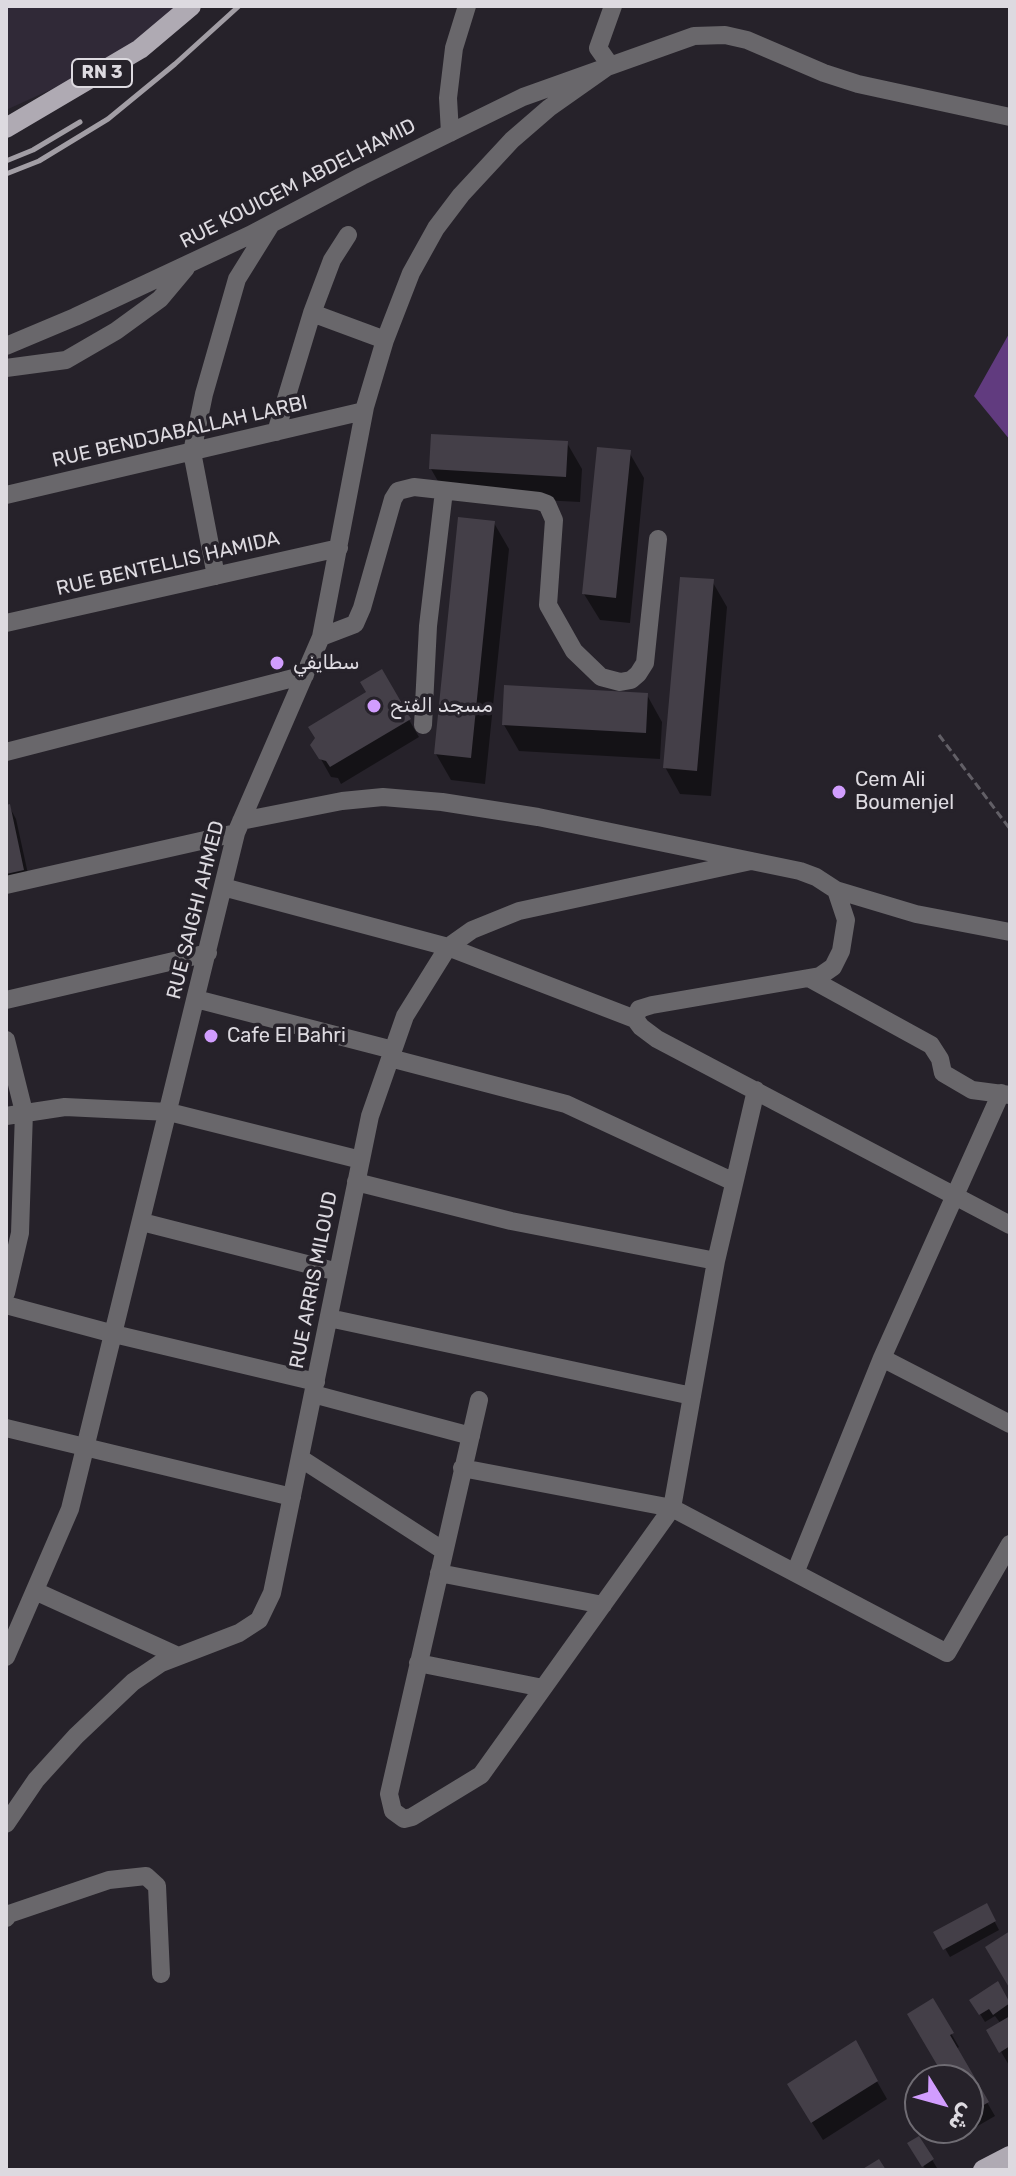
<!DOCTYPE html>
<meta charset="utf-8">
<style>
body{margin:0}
#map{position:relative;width:1016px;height:2176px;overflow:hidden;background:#26222a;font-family:Rubik,Vazirmatn,sans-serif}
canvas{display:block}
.frame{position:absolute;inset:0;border:8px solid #dddae0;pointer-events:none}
.north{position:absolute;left:904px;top:2064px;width:80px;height:80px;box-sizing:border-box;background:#26222a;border:2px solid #6f6c73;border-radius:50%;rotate:127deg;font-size:22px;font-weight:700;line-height:32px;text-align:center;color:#dddae0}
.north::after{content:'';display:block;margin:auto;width:28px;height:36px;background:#d19dfe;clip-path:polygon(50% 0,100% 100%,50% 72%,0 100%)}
</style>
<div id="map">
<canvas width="1016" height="2176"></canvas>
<div class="frame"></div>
<div class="north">ش</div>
</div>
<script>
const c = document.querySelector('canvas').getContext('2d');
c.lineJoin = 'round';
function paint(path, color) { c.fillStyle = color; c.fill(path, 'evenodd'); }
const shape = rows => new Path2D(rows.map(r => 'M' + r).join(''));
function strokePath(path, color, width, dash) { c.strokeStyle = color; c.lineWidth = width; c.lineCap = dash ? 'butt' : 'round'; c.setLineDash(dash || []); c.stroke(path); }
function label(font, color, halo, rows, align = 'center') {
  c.font = font + ' Rubik,Vazirmatn,sans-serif'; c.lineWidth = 7; c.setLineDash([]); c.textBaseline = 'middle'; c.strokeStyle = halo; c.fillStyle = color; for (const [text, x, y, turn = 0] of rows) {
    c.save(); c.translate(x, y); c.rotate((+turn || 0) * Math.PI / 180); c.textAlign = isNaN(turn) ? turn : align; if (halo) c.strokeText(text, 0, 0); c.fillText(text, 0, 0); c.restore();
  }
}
paint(shape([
 [6,6,189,6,140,49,6,110]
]), '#302937');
paint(shape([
 [1010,332,1010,440,974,396]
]), '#613b7f');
paint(shape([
 [567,443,582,469,580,502,446,495,431,469],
 [629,452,644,478,630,623,600,620,584,594],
 [494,523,509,549,485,784,451,780,436,754],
 [712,581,727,607,711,796,680,794,665,767],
 [381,672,419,737,341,784,338,778,331,777,313,745,368,693],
 [647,695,662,722,660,759,519,751,504,725],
 [9,806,16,819,30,883,6,888,6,807],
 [986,1905,999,1930,950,1957,936,1933],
 [997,1984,1010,2003,1010,2067,989,2031,1001,2024,995,2016,985,2022,972,2001],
 [932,2001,959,2047,956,2049,995,2116,976,2127,968,2114,968,2080,948,2080],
 [855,2043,887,2099,823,2140,799,2102],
 [919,2138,937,2168,934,2170,926,2170,910,2144]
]), '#0007');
paint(shape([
 [431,434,568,441,566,477,429,469],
 [597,447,631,450,616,598,582,594],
 [458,517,495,521,471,758,434,754],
 [680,577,714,579,697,771,663,768],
 [382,669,411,719,330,767,326,761,319,759,310,745,315,738,308,727,366,692,360,682],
 [504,685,648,693,646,733,502,725],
 [10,804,24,870,6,874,6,805],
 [987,1903,996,1921,943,1950,933,1932],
 [1010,1931,1010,1989,985,1947],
 [998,1981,1010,2003,993,2015,989,2009,979,2015,969,2000],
 [933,1998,954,2033,950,2035,989,2102,968,2114,968,2080,946,2080,907,2014],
 [1010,2016,1010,2046,999,2053,986,2030],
 [856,2040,878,2081,811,2123,787,2084],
 [919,2136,934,2159,922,2167,907,2143],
 [879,2159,886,2170,861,2170]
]), '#443f48');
strokePath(shape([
 [939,735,1010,829]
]), '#625f66', 3, [8, 4]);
strokePath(shape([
 [610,65,598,48,613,6],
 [450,133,448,98,454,48,467,6],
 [312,313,385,340],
 [6,346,75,317,250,235,362,176,523,97,694,36,725,35,747,40,824,73,858,84,1010,117],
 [6,368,66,360,116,331,160,299,186,268],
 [276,432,312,313,332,260,348,235],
 [6,495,364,411],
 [216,576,192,452,204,394,237,279,270,226],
 [6,623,339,548],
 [321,637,355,624,362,608,393,499,398,491,414,487,539,501,547,504,554,520,548,605,574,651,601,677,620,682,631,680,638,674,645,663,658,539],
 [423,725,428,626,444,491],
 [6,752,305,675],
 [241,821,342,801,383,797,442,802,538,817,800,871,816,877,836,890,846,920,841,951,833,967,820,976,652,1005,639,1009,635,1019,641,1027,657,1039,1010,1225],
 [6,885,236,833],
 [223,887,448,947,635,1019],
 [836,890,916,914,1010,932],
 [809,978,931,1045,940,1059,943,1073,972,1090,1010,1095],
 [196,999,393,1050],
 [6,1000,208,953],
 [6,1040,24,1112,20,1233,6,1293],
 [390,1058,566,1104,734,1182],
 [6,1116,65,1107,169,1112,361,1160],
 [356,1182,511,1221,716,1261],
 [142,1222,338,1272],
 [6,1305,114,1334,316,1382],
 [329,1318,692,1396],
 [882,1358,1010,1424],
 [313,1394,471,1436],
 [479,1400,389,1794,393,1811,404,1819,412,1817,481,1775,672,1508,716,1261,756,1090],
 [6,1428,292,1497],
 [300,1458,444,1551],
 [462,1468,672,1508,947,1653,1010,1544],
 [439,1573,603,1605],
 [795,1573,882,1358,1001,1093],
 [35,1591,178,1656],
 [6,1657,70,1509,236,833,321,637,365,407,385,340,411,273,436,228,461,195,512,140,549,108,610,65],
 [418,1663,543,1688],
 [6,1824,36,1780,76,1736,133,1682,161,1663,239,1633,259,1620,272,1593,370,1116,405,1016,448,947,472,930,519,911,751,861],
 [6,1918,9,1914,109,1880,146,1876,157,1886,161,1974]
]), '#69676b', 18);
strokePath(shape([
 [6,128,140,49,191,6],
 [983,2170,1010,2156]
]), '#afaab3', 20);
strokePath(shape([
 [6,161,33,150,80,122],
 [6,174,39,161,108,119,175,64,239,6]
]), '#a29ea5', 5);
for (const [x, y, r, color] of [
 [277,663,8,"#d19dfe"],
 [374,706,8,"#d19dfe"],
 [839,792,8,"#d19dfe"],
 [211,1036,8,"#d19dfe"]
]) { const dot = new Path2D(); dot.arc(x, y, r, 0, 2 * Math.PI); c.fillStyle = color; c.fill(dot); strokePath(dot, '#26222a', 3); }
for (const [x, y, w] of [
 [102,73,60]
]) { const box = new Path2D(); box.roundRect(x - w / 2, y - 14, w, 28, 6); c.fillStyle = '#26222a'; c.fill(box); strokePath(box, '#dddae0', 2); }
label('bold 18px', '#dddae0', null, [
 ["RN 3",102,73]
]);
label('20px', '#dddae0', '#26222a', [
 ["RUE KOUICEM ABDELHAMID",298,184,-27],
 ["RUE BENDJABALLAH LARBI",180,432,-13],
 ["RUE BENTELLIS HAMIDA",168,564,-13],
 ["RUE SAIGHI AHMED",196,910,-76],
 ["RUE ARRIS MILOUD",314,1280,-79]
]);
label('20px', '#dddae0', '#26222a', [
 ["سطايفي",293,663],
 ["مسجد الفتح",390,706],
 ["Cem Ali",855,780],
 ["Boumenjel",855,803],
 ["Cafe El Bahri",227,1036]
], 'left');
</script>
